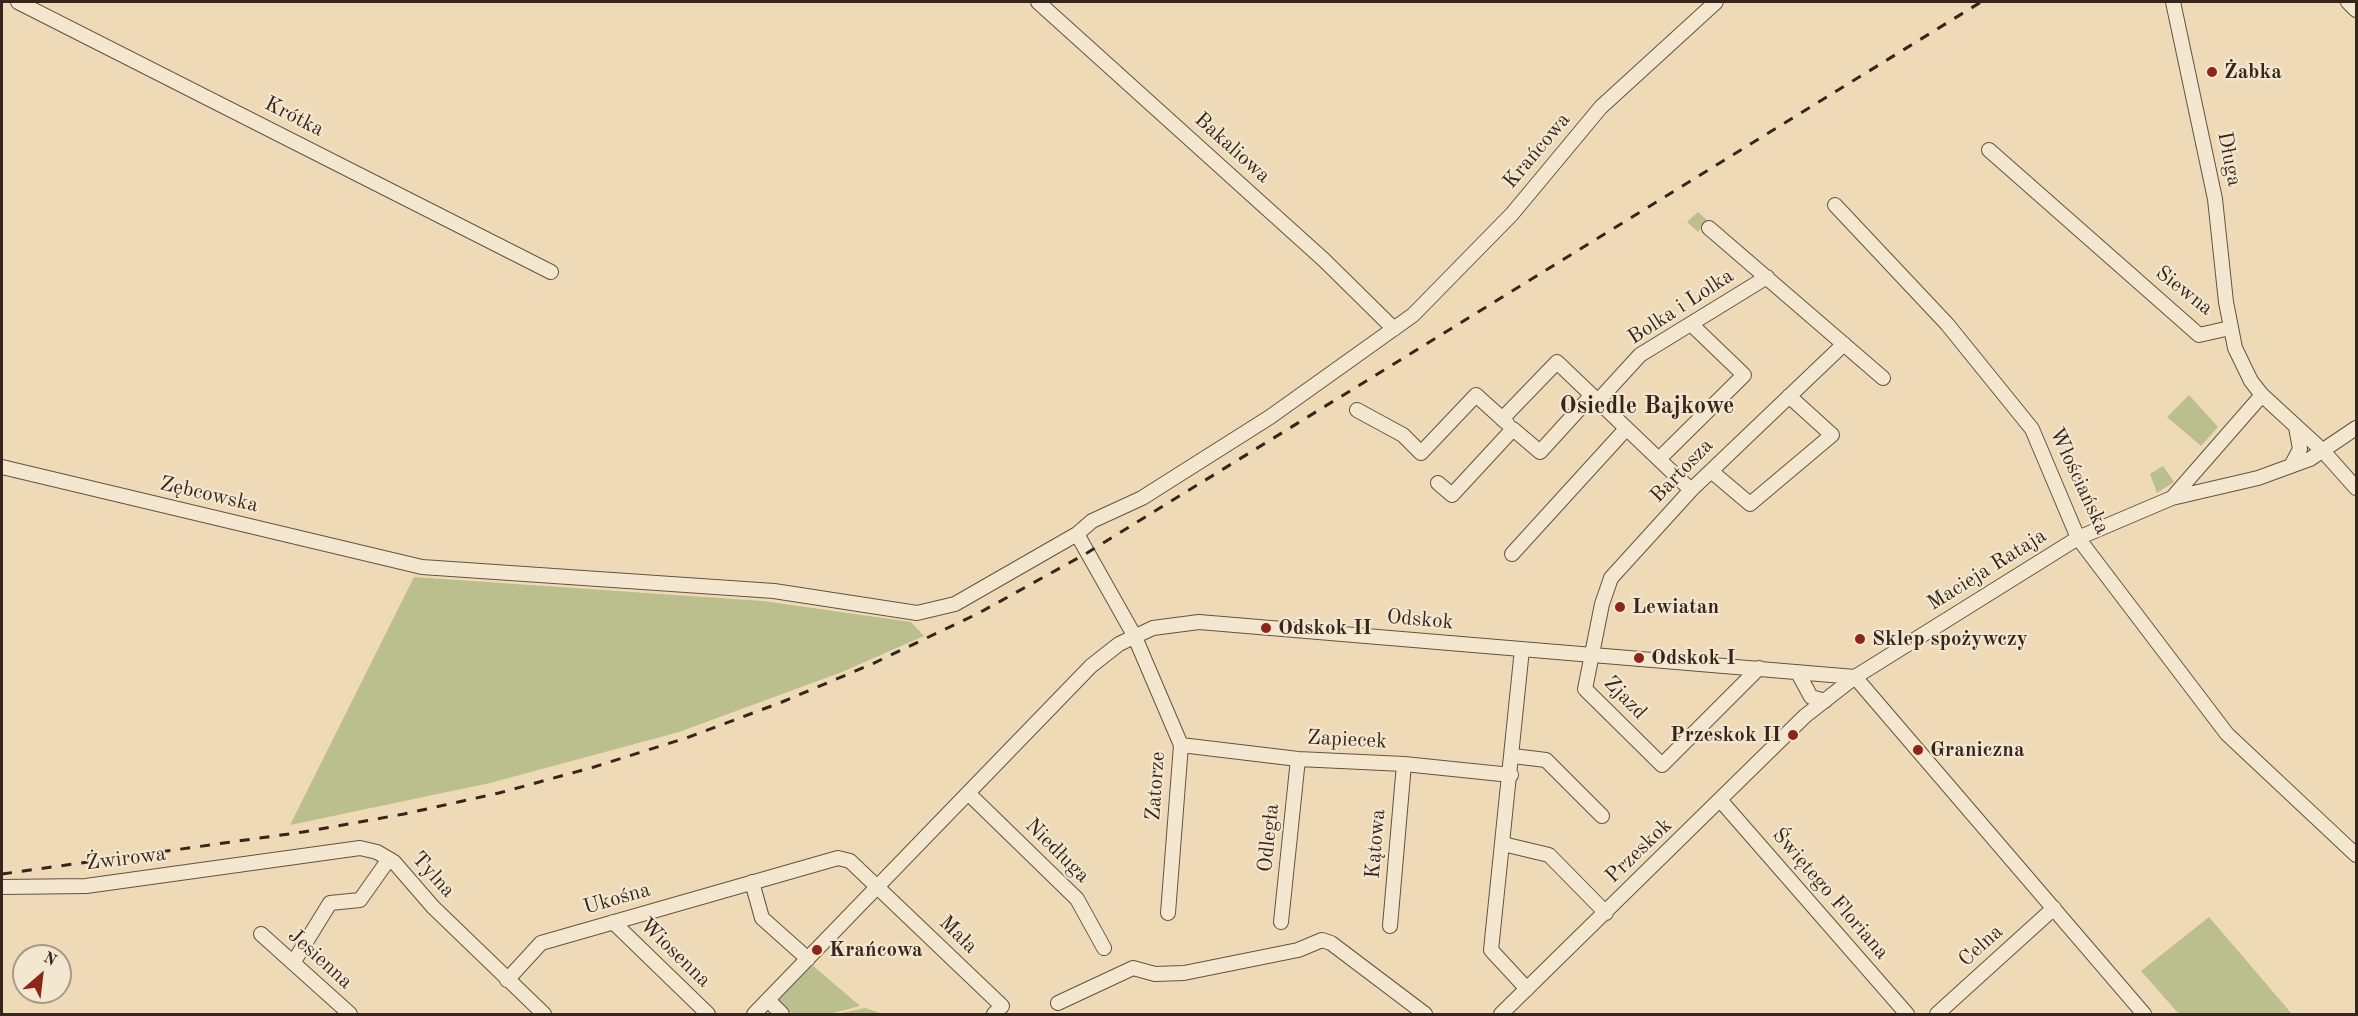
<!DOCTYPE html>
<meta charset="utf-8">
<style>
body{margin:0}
#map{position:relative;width:2358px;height:1016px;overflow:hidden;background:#eedab6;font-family:"Old Standard TT",serif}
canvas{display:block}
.frame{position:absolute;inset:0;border:3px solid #36251d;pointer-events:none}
.north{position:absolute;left:12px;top:944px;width:60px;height:60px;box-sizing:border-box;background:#f4e7d0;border:2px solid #a89988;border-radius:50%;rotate:28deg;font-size:16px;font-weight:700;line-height:24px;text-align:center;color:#36251d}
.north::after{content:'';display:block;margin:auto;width:21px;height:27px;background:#8f2418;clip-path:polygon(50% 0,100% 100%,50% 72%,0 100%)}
</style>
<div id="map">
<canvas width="2358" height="1016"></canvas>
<div class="frame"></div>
<div class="north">N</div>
</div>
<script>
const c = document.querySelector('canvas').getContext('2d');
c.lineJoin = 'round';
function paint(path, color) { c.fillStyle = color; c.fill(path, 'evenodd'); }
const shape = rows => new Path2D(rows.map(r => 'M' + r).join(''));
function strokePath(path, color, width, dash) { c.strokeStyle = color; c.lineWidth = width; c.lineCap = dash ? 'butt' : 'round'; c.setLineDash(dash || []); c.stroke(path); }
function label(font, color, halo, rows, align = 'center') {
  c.font = font + ' "Old Standard TT",serif'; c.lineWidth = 4.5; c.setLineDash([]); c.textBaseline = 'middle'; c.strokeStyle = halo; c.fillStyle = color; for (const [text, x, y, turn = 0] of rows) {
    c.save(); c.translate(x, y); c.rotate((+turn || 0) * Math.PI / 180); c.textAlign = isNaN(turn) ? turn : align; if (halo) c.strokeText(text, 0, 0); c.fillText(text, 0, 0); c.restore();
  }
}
paint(shape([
 [1698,212,1707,220,1698,232,1687,222],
 [2189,395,2218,427,2201,446,2167,417],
 [2163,466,2174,482,2157,493,2150,474],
 [414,577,763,601,911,622,924,636,842,672,679,732,490,783,290,825],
 [2209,917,2292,1014,2179,1014,2141,971],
 [811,964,860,1006,830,1014,793,1014,777,999],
 [865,1008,883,1014,837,1014]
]), '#babf8d');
const minor = shape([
 [18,2,551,272],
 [1038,2,1324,260,1394,329],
 [2173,2,2215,199,2226,302,2235,348,2251,381,2262,395,2323,451,2356,488],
 [2348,2,2356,10],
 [1989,150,2199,335,2230,328],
 [1835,205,1947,324,2032,429,2078,538,2227,734,2356,855],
 [1709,228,1883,378],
 [1597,402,1640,355,1767,277],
 [1357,410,1403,435,1421,453,1476,395,1507,423],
 [1502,419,1557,362,1691,490],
 [1659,459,1744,375,1692,325],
 [2291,466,2300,449,2296,427],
 [2,467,422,567,774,591,917,613,955,604,1077,534,1092,521,1142,498,1270,417,1413,315,1512,214,1601,107,1716,2],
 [1711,471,1750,504,1832,435,1789,396],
 [1438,483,1452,495,1513,429,1540,452,1591,396],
 [2172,498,2262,395],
 [1077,534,1134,635,1181,745,1168,913],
 [1512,554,1625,430],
 [1522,649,1491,950,1527,989],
 [1759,668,1662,765,1585,689,1602,604,1611,578,1691,490,1844,344],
 [1798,673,1811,697,1825,701],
 [1855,677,2144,1014],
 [1181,745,1298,759,1404,764,1511,775],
 [1513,756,1546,760,1602,816],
 [968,793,1077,899,1104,948],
 [1721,801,1907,1014],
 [1503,844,1549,855,1606,913],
 [752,882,762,918,808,959],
 [2,887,86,886,360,848,377,852,394,862,433,907,544,1014],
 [613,922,708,1014],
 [1281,922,1298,759],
 [1390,926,1404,764],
 [261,934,350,1014],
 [293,963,330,903,360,900,389,859],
 [507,980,541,943,838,858,850,861,1002,1006,994,1014],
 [768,1000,782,1014],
 [1058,1003,1133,968,1155,974,1184,973,1298,950,1322,940,1331,943,1425,1014],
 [754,1014,1091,666,1119,644,1153,628,1199,622,1855,677],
 [1501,1014,1805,716,1855,677,2078,538,2172,498,2258,478,2310,459,2356,428],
 [1937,1014,2054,908]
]);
strokePath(minor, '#645243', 16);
strokePath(minor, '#f4e7d0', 14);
strokePath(shape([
 [2,874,303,832,404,814,499,793,594,767,689,737,782,702,872,664,979,613,1087,553,1981,2]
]), '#36251d', 3, [10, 10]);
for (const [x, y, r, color] of [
 [2212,72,6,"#8f2418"],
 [1620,607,6,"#8f2418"],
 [1266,628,6,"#8f2418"],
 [1860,639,6,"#8f2418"],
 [1639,658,6,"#8f2418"],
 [1793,735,6,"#8f2418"],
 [1918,750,6,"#8f2418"],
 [817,950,6,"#8f2418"]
]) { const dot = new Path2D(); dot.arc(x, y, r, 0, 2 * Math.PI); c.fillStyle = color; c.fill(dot); strokePath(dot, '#f4e7d0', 2); }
label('bold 21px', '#36251d', '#f4e7d0', [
 ["Żabka",2224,72],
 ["Lewiatan",1632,607],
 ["Odskok II",1278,628],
 ["Sklep spożywczy",1872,639],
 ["Odskok I",1651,658],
 ["Przeskok II",1781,735,"right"],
 ["Graniczna",1930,750],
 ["Krańcowa",829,950]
], 'left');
label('21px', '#36251d', '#f4e7d0', [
 ["Krótka",294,117,27],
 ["Bakaliowa",1232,148,42],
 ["Krańcowa",1537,151,-50],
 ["Długa",2229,159,79],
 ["Siewna",2184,291,38],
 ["Bolka i Lolka",1681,307,-33],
 ["Bartosza",1682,471,-46],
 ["Włościańska",2079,481,65],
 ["Zębcowska",209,495,13],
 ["Macieja Rataja",1987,570,-32],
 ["Odskok",1420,620,5],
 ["Zjazd",1625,698,46],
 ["Zapiecek",1347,740,3],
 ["Zatorze",1156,786,-86],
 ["Odległa",1269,838,-84],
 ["Kątowa",1376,844,-85],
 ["Niedługa",1057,851,45],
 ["Przeskok",1639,851,-44],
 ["Żwirowa",126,859,-7],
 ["Tylna",433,875,48],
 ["Świętego Floriana",1830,894,49],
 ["Ukośna",617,899,-16],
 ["Mała",958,935,44],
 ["Celna",1981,946,-42],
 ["Wiosenna",675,953,44],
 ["Jesienna",320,959,42]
]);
label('bold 24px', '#36251d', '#f4e7d0', [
 ["Osiedle Bajkowe",1647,407]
]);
</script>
